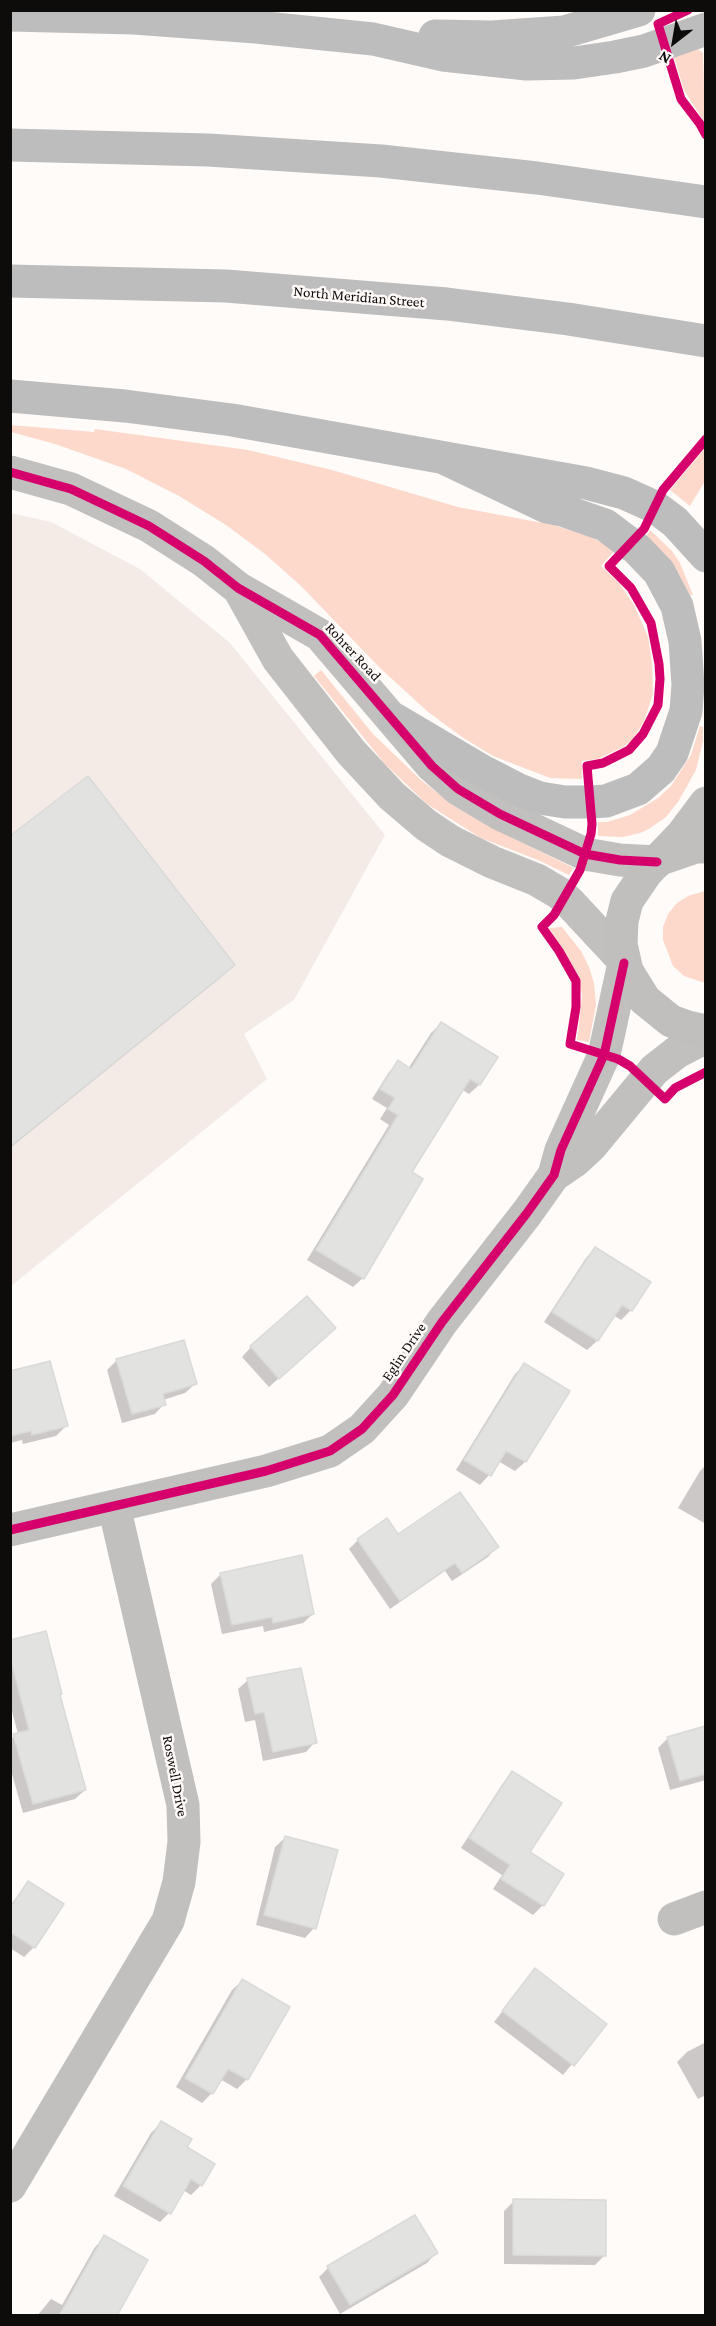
<!DOCTYPE html>
<style>
body{margin:0}
#map{position:relative;width:716px;height:2326px;overflow:hidden;background:#fefbf9;font-family:"Crimson Pro",serif}
canvas{display:block}
.frame{position:absolute;inset:0;border:12px solid #0e0c0b;pointer-events:none}
.north{position:absolute;left:644px;top:12px;width:60px;height:60px;-webkit-text-stroke:4px #fffaf8;paint-order:stroke;rotate:211deg;font-size:16px;font-weight:700;line-height:24px;text-align:center;color:#0e0c0b}
.north::after{content:'';display:block;margin:auto;width:21px;height:27px;background:#0e0c0b;clip-path:polygon(50% 0,100% 100%,50% 72%,0 100%)}
</style>
<div id="map">
<canvas width="716" height="2326"></canvas>
<div class="frame"></div>
<div class="north">N</div>
</div>
<script>
const c = document.querySelector('canvas').getContext('2d');
c.lineJoin = 'round';
function paint(path, color) { c.fillStyle = color; c.fill(path, 'evenodd'); }
const shape = rows => new Path2D(rows.map(r => 'M' + r).join(''));
function strokePath(path, color, width, dash) { c.strokeStyle = color; c.lineWidth = width; c.lineCap = dash ? 'butt' : 'round'; c.setLineDash(dash || []); c.stroke(path); }
function label(font, color, halo, rows, align = 'center') {
  c.font = font + ' "Crimson Pro",serif'; c.lineWidth = 5; c.setLineDash([]); c.textBaseline = 'middle'; c.strokeStyle = halo; c.fillStyle = color; for (const [text, x, y, turn = 0] of rows) {
    c.save(); c.translate(x, y); c.rotate((+turn || 0) * Math.PI / 180); c.textAlign = isNaN(turn) ? turn : align; if (halo) c.strokeText(text, 0, 0); c.fillText(text, 0, 0); c.restore();
  }
}
paint(shape([
 [11,513,51,522,140,569,230,643,385,835,294,1000,244,1034,267,1079,11,1286]
]), '#f4ebe7');
paint(shape([
 [698,49,703,53,705,123,684,90,674,57],
 [10,425,94,432,95,429,248,450,332,470,458,507,553,525,592,537,614,551,601,566,619,583,634,605,648,637,652,663,653,694,644,721,633,739,623,747,598,759,582,761,582,779,550,778,493,756,462,737,427,711,380,668,301,586,265,554,226,525,179,496,126,469,55,444,11,432],
 [705,448,705,481,690,506,670,490],
 [650,530,672,551,680,563,693,595,690,595,675,568,646,537],
 [321,670,373,734,421,780,454,806,490,827,574,868,569,875,538,860,481,838,427,804,385,764,314,676],
 [700,726,703,727,703,741,696,770,678,802,666,817,649,829,640,833,623,837,598,836,598,822,607,822,630,815,658,798,671,786,691,755],
 [705,891,706,891,705,983,684,976,673,966,663,940,663,927,668,914,677,903,688,896],
 [562,927,581,951,589,967,594,983,596,1005,589,1042,577,1040,582,996,579,977,549,928]
]), '#fdd9cb');
paint(shape([
 [10,838,233,965,220,978,10,1148],
 [441,1023,496,1058,479,1085,469,1094,461,1089,410,1173,363,1278,353,1287,307,1260,389,1125,380,1119,387,1108,372,1099,389,1072,398,1062,408,1069,431,1033],
 [595,1248,648,1283,631,1310,621,1320,613,1315,597,1341,587,1350,544,1322,586,1258],
 [324,1338,269,1387,242,1357,251,1347],
 [183,1342,195,1384,185,1393,163,1400,164,1404,155,1414,122,1423,107,1370,116,1361],
 [525,1364,568,1391,525,1462,515,1471,498,1461,489,1475,480,1485,456,1470,515,1374],
 [10,1373,66,1426,56,1436,23,1444,22,1440,10,1443],
 [706,1465,706,1524,678,1508,700,1471],
 [398,1536,497,1547,488,1557,452,1581,445,1571,390,1609,349,1549,358,1540],
 [221,1574,313,1614,303,1623,264,1632,263,1626,222,1634,211,1584],
 [10,1641,59,1695,85,1790,75,1799,23,1813,10,1767,10,1739,18,1734,10,1704],
 [248,1680,315,1742,306,1752,263,1761,255,1720,245,1722,238,1689],
 [706,1727,706,1780,670,1790,658,1748,668,1738],
 [513,1773,528,1852,543,1905,533,1915,493,1889,502,1875,461,1848,503,1783],
 [285,1838,314,1928,305,1938,256,1925,275,1847],
 [29,1883,34,1947,24,1957,10,1948,10,1905],
 [535,1970,605,2024,563,2075,494,2022],
 [242,1981,288,2007,247,2079,237,2089,220,2079,212,2093,202,2103,176,2087,232,1990],
 [706,2042,706,2095,698,2099,677,2062,687,2052],
 [161,2123,185,2148,213,2165,201,2185,191,2195,183,2190,169,2213,160,2222,114,2196,151,2133],
 [514,2201,605,2255,595,2265,504,2264,504,2211],
 [105,2237,115,2316,37,2316,51,2299,62,2305,95,2247],
 [436,2253,427,2263,340,2314,319,2277,328,2268]
]), '#0003');
const building = shape([
 [88,776,235,965,10,1147,10,836,88,776],
 [441,1022,498,1057,480,1085,470,1079,412,1172,423,1179,364,1279,316,1250,398,1115,388,1109,395,1098,380,1089,398,1060,411,1069,441,1022],
 [595,1247,651,1282,632,1311,622,1305,598,1341,552,1312,595,1247],
 [307,1296,336,1328,279,1379,250,1346,307,1296],
 [184,1340,197,1384,163,1394,166,1405,132,1414,116,1359,184,1340],
 [50,1361,68,1426,32,1435,31,1431,10,1436,10,1371,50,1361],
 [524,1363,570,1391,526,1462,506,1451,491,1476,464,1460,524,1363],
 [460,1492,499,1547,462,1573,455,1563,400,1601,357,1539,387,1518,398,1534,460,1492],
 [302,1555,314,1614,273,1623,272,1617,232,1625,220,1573,302,1555],
 [46,1631,62,1694,60,1695,86,1790,33,1804,13,1734,29,1730,10,1657,10,1640,46,1631],
 [301,1668,317,1743,273,1752,264,1712,255,1714,247,1678,301,1668],
 [705,1726,705,1774,680,1781,667,1737,705,1726],
 [512,1771,562,1803,530,1852,564,1874,544,1906,501,1879,510,1865,469,1838,512,1771],
 [285,1836,338,1850,316,1929,264,1915,285,1836],
 [28,1881,64,1904,35,1948,10,1932,10,1908,28,1881],
 [535,1968,607,2024,574,2066,502,2011,535,1968],
 [242,1979,290,2007,248,2080,228,2069,213,2094,185,2078,242,1979],
 [161,2121,192,2139,187,2147,215,2164,202,2186,191,2179,171,2214,123,2186,161,2121],
 [513,2199,606,2200,606,2256,513,2255,513,2199],
 [415,2215,438,2253,350,2305,327,2266,415,2215],
 [104,2235,148,2260,117,2316,59,2316,104,2235]
]);
paint(building, '#e2e2e1');
strokePath(building, '#dadad9', 1.5);
strokePath(shape([
 [10,472,71,489,149,526,204,561,238,588,320,635,432,766,458,789,500,814,585,854,620,860,657,862],
 [239,589,278,659,351,752,392,796,426,825,450,841,492,862,537,880,559,893,569,902,624,961],
 [554,1175,576,1160,591,1146,654,1070,677,1052,706,1037],
 [10,1530,266,1471,330,1451,362,1429,393,1395,442,1322,527,1213,554,1175,561,1150,604,1055,624,963],
 [674,1919,706,1907],
 [10,2186,168,1921,179,1882,184,1842,183,1805,114,1506]
]), '#c2c0bf', 33);
strokePath(shape([
 [706,847,696,847,658,860,646,873,627,901,622,921,621,944,627,971,645,1000,671,1021,688,1027,706,1031],
 [659,859,682,835,706,803]
]), '#c1bfbe', 33);
strokePath(shape([
 [10,15,134,18,256,27,373,39,443,55,527,64,574,63,615,57,644,51,706,29],
 [435,36,492,37,564,32,639,10],
 [10,145,208,150,381,161,537,178,706,202],
 [10,281,226,286,447,304,568,319,706,341],
 [10,396,125,406,232,420,586,483,624,493,655,507,675,522,706,556],
 [394,719,482,771,517,789,540,798,565,802,590,802,606,801,638,789,661,769,672,753,686,711,688,685,685,641,677,606,659,572,637,549,605,525,562,510,547,507,444,458]
]), '#bebdbd', 33);
strokePath(shape([
 [688,10,658,24,681,99,700,124,706,135],
 [706,439,663,490,644,529,609,566,631,588,651,623,659,664,660,679,658,705,643,734,629,750,603,763,587,766,592,824,591,834,580,870,554,915,542,927,559,951,576,981,576,1007,570,1044,618,1059,630,1066,665,1099,675,1088,706,1072],
 [10,472,71,489,149,526,204,561,238,588,320,635,432,766,458,789,500,814,585,854,620,860,657,862],
 [10,1530,266,1471,330,1451,362,1429,393,1395,442,1322,527,1213,554,1175,561,1150,604,1055,624,963]
]), '#d6006c', 9);
label('15px', '#0e0c0b', '#fffaf8', [
 ["North Meridian Street",359,297,5],
 ["Rohrer Road",353,652,47],
 ["Eglin Drive",404,1352,-56],
 ["Roswell Drive",175,1776,79]
]);
</script>
